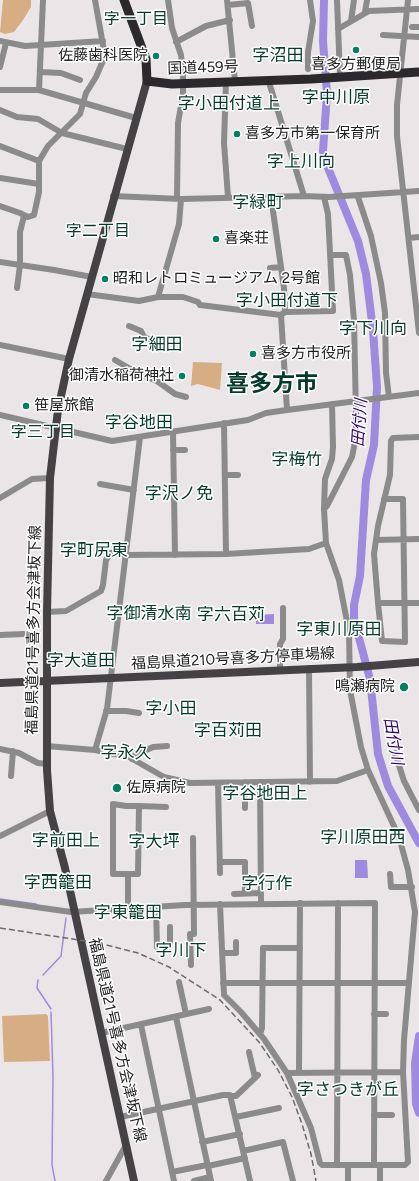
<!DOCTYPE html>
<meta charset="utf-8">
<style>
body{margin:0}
canvas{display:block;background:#eae6e7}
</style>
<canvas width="419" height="1181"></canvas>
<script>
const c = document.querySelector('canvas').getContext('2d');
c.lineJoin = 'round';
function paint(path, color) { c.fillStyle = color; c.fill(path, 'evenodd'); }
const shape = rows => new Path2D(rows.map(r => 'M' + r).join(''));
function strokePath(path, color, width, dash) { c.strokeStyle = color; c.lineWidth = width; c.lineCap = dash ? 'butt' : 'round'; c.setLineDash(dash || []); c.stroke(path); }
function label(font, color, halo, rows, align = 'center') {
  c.font = font + ' Figtree,"Noto Sans JP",sans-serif'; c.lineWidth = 3; c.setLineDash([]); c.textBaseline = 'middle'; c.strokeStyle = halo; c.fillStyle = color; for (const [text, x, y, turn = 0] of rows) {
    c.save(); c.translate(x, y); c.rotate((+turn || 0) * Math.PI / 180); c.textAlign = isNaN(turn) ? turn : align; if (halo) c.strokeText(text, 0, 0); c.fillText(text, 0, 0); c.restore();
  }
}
paint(shape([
 [3,0,31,0,31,7,23,20,14,32,5,34,0,32],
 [193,362,222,363,220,390,198,384,191,386],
 [46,1014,48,1016,50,1061,4,1062,2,1016]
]), '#d7ae83');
paint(shape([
 [274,614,274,624,256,624,256,615],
 [355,860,367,860,368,878,355,878]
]), '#9e8bdf');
strokePath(shape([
 [0,899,36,904],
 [43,975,61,956,66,918],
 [38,980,37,988,51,1009],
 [51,1012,53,1078,52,1165,55,1181]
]), '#9e8bdf', 1.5);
strokePath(shape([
 [324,0,323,41,327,93,323,151,324,158,358,241,366,274,373,330,377,387,374,445,366,480,360,576,354,605,354,619,370,679,378,754,388,786,419,843],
 [419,1036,415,1063,416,1104,419,1113]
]), '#9e8bdf', 8);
strokePath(shape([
 [168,0,172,28,181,55,183,72,183,94,178,123,177,198],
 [227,0,235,81],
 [337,0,340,76],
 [408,0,397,105,397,136,419,333],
 [228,5,248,3,252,26],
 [365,12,367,0],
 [351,21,354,0],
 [412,27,419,27],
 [338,29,369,11,419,9],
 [383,35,419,37],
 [0,41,25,46,103,41],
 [176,42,206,26,230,20],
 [0,67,6,43],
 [308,69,308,52,313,21,310,0],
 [40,72,61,73,80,80],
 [268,79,304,196],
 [226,81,224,143,228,197],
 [0,90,39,90,136,118],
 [39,90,43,0],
 [0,110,17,117,38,119,62,133,127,149],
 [0,146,39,161],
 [0,178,39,184],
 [113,196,181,199,304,196,329,197,419,191],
 [271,197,284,288,285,312],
 [358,197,371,236,381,283,385,313,386,373,389,397],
 [0,206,20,213,28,217,34,215,39,192,39,161,48,146,80,114,86,93,96,77,105,56,95,0],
 [409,238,419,237],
 [330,255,346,255,350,275,354,320,356,415,356,437,352,457,327,506,324,509,326,543,339,580,349,632,350,690,361,747,368,770,399,837,408,870,415,912,404,1040,403,1072,408,1162,405,1165,380,1165],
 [0,262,54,270,92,277],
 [270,268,281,267],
 [17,288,20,265,20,232,24,216],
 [87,294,139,301,158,297,183,297,198,302,200,305,281,315,285,312,333,311,328,214,324,197],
 [158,297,179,224,181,199],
 [281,315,287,410],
 [129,326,141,331,144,337,152,341,151,348],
 [0,345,69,359],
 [115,360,139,374,157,381,175,394,186,397],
 [0,415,112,441,248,420,266,413,287,410,419,393],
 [224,423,226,554],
 [173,432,175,555],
 [419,437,393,438,391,441,390,475,378,526,374,554,378,603,419,603],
 [173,450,185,450],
 [225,475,238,475],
 [100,484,134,490],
 [0,498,32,479,50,478],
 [324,509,325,479,332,459,333,447,332,404],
 [376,540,419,539],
 [378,603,382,641,405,642,403,499,384,499],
 [47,612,66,611,101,591,103,585,106,560,111,553,126,555,226,554,309,549,326,543],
 [0,635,24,634],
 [309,668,310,782],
 [280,670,280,644,283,639,283,608],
 [106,711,126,711,139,713],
 [46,746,95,750,129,757,164,777,190,783,337,781,368,770],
 [0,749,19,753,38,763,47,764],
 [95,750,107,709,140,437],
 [395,753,404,781,419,810],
 [132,759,135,755,153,747,167,746],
 [11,776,13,751],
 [245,782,245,808],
 [260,782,261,903],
 [218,783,220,873],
 [139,806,138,874,113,874,113,804,126,806,139,806,166,807],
 [0,836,50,811],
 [220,862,245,862,245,893],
 [390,874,391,887,412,887],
 [234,894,261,893],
 [0,902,71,912,185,905,375,903,374,1165],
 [220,904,224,995,241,1012,264,1039,287,1073,311,1128,320,1163,322,1165,380,1165,380,1181],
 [156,906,157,947],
 [128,908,128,874],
 [170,927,170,942],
 [223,953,236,953,236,942],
 [191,965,190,934,194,934,193,838],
 [179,982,186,1014],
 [223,983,409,983],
 [374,1014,386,1014],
 [176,1017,211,1181],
 [141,1025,174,1181],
 [101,1033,209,1009],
 [260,1034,262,1028,263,948,300,948],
 [249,1052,255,1078],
 [299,1071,300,903],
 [287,1073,403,1072],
 [231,1096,236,1096,258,1075],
 [374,1115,392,1115],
 [120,1117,223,1095,230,1095,250,1181],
 [236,1117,279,1108],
 [202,1142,240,1134],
 [243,1151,283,1142,293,1181],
 [337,1165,338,903],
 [208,1166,245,1158],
 [172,1172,207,1165],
 [106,1181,126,1145],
 [194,1181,210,1177],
 [348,1181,348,1165]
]), '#8c8b8c', 6);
strokePath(shape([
 [0,683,357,667,419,662],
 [134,1181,65,868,50,811,47,770,47,612,50,478,58,410,69,359,147,81]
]), '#444244', 8);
strokePath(shape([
 [124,0,146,59,147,81,172,84,311,79,419,72]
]), '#2b292b', 9);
strokePath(shape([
 [0,928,99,943,138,953,169,967,220,1000,259,1042,278,1070,292,1097,302,1124,311,1154,316,1181]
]), '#6d6b6b', 1.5, [6, 3]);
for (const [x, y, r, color] of [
 [356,50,4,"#008162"],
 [156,56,4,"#008162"],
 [237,134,4,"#008162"],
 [216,239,4,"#008162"],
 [105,279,4,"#008162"],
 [253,354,4,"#008162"],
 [182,376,4,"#008162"],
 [26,406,4,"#008162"],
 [404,687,5,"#008162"],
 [117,788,5,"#008162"]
]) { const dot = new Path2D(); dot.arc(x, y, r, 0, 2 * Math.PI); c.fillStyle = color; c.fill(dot); strokePath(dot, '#fff', 1.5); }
label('15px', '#222121', '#fff', [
 ["佐藤歯科医院",148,56,"right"],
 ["喜多方郵便局",356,65,"center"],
 ["喜多方市第一保育所",245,134],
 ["喜楽荘",224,239],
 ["昭和レトロミュージアム 2号館",113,279],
 ["喜多方市役所",261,354],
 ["御清水稲荷神社",174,376,"right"],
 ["笹屋旅館",34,406],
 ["鳴瀬病院",395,687,"right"],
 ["佐原病院",126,788]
], 'left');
label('15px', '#222121', '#fff', [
 ["国道459号",203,68,-2],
 ["福島県道21号喜多方会津坂下線",34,630,-89],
 ["福島県道210号喜多方停車場線",233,659,-3],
 ["福島県道21号喜多方会津坂下線",117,1040,77]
]);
label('16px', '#053b2c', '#fff', [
 ["字一丁目",136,19],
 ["字二丁目",98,231],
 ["字三丁目",43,432]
]);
label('italic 16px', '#32046b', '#fff', [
 ["田付川",360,423,-86],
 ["田付川",393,741,80]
]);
label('17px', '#053b2c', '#fff', [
 ["字沼田",278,56],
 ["字中川原",336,98],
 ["字小田付道上",229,104],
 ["字上川向",301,162],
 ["字緑町",258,203],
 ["字小田付道下",287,301],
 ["字下川向",373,329],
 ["字細田",157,345],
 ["字谷地田",139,423],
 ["字梅竹",297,460],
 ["字沢ノ免",179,494],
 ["字町尻東",94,551],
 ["字御清水南",149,614],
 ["字六百苅",231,615],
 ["字東川原田",339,630],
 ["字大道田",81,661],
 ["字小田",171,709],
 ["字百苅田",228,731],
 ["字永久",126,753],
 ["字谷地田上",265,794],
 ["字川原田西",363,838],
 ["字前田上",66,841],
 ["字大坪",154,842],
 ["字西籠田",58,883],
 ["字行作",267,884],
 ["字東籠田",128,913],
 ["字川下",181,951],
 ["字さつきが丘",348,1090]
]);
label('bold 23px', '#053b2c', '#fff', [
 ["喜多方市",272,384]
]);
</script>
